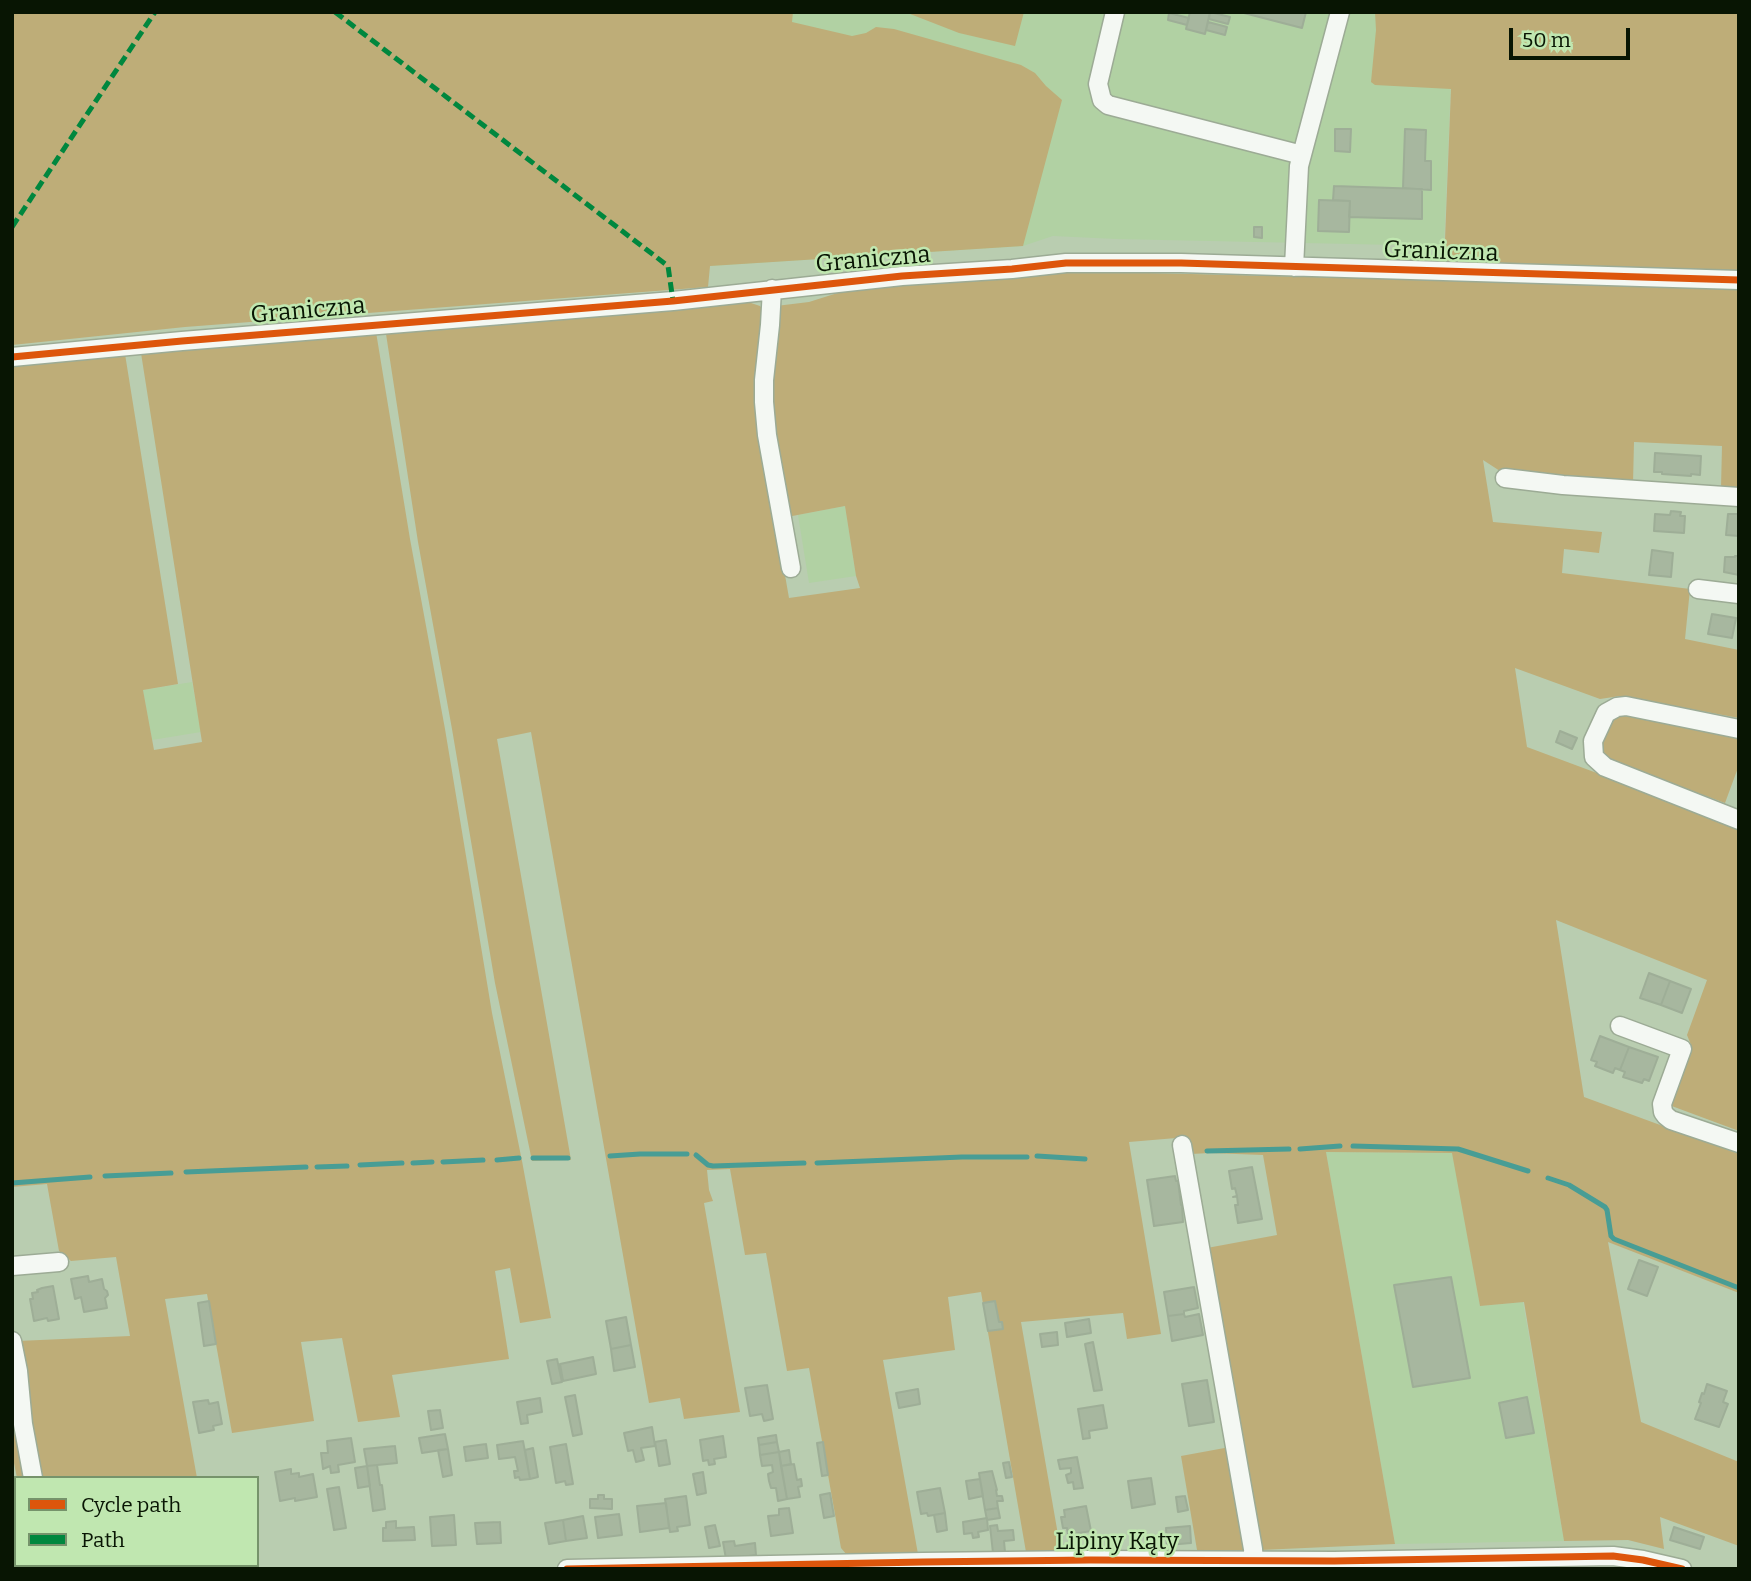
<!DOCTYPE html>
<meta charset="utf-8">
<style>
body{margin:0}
#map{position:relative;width:1751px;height:1581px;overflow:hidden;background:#b9cdb0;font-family:Bitter,serif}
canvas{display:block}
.frame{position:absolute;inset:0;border:14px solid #081503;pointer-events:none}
.legend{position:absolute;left:14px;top:1476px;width:245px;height:91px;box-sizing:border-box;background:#c0e7b0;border:2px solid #76936b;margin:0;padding:9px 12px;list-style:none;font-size:21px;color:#081503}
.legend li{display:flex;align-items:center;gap:14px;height:35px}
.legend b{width:35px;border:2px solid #76936b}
.scale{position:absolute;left:1509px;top:28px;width:121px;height:32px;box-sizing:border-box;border:4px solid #081503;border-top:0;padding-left:9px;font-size:21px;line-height:24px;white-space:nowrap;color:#081503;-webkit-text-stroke:5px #c0e7b0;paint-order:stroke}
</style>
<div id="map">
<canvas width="1751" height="1581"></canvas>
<div class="frame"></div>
<ul class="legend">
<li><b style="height:9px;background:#dd560c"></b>Cycle path</li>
<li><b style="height:9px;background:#00873e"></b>Path</li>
</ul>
<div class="scale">50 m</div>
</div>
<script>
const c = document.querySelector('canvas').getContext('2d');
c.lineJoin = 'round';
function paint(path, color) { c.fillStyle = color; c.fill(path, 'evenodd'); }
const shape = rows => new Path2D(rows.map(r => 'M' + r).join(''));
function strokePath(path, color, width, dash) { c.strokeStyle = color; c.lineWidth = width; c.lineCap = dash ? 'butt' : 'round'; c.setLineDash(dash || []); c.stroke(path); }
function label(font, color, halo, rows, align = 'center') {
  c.font = font + ' Bitter,serif'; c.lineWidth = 5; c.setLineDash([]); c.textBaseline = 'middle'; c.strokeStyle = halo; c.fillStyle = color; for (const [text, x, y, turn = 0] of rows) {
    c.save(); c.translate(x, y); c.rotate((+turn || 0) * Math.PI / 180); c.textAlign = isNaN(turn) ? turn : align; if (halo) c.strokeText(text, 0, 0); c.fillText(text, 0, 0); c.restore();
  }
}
paint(shape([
 [731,12,1454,12,1444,246,1116,239,1053,236,1023,246,710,266],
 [845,506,856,576,809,583,798,515],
 [192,682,201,732,152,740,143,690],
 [1326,1152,1453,1153,1480,1306,1523,1302,1564,1541,1395,1544]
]), '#b1d1a3');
paint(shape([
 [12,12,793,12,792,22,852,36,866,33,876,27,894,29,1021,65,1035,73,1046,86,1062,100,1023,246,710,266,708,287,185,327,12,345],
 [905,12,1024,12,1015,46,959,33],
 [1375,12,1739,12,1739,272,1444,265,1451,89,1375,85,1371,82,1376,30],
 [1064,271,1739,287,1739,489,1721,488,1722,446,1634,442,1633,483,1512,475,1500,471,1483,460,1493,522,1602,532,1599,553,1564,549,1562,573,1690,589,1685,639,1739,650,1739,718,1620,696,1600,699,1515,668,1527,747,1739,826,1739,1131,1669,1105,1691,1045,1687,1035,1707,980,1556,920,1584,1097,1739,1154,1739,1293,1608,1242,1641,1422,1739,1462,1739,1546,1660,1517,1664,1549,1628,1540,1564,1541,1524,1302,1480,1306,1452,1153,1326,1152,1395,1544,1260,1550,1207,1248,1277,1235,1263,1155,1210,1153,1191,1154,1188,1137,1129,1142,1161,1334,1127,1339,1123,1313,1021,1322,1061,1552,1026,1552,981,1292,948,1297,955,1350,883,1360,918,1554,847,1555,841,1548,809,1368,787,1371,766,1253,745,1255,730,1169,707,1170,709,1190,713,1201,704,1203,740,1412,684,1419,680,1398,649,1403,531,732,497,739,571,1160,532,1161,495,983,452,729,418,542,386,334,745,301,760,306,763,310,758,421,789,598,860,588,856,576,845,506,787,517,775,438,769,362,776,306,809,302,847,290],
 [376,332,410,539,445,729,492,1013,522,1161,551,1318,520,1323,510,1268,495,1271,509,1359,392,1375,400,1417,358,1422,342,1338,301,1342,314,1421,232,1433,207,1294,165,1299,197,1478,42,1478,18,1341,130,1336,116,1257,71,1261,59,1251,47,1184,12,1187,12,365,125,354,178,684,143,690,154,750,202,742,141,353],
 [1620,715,1739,738,1739,765,1725,803,1607,760,1601,744,1609,722],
 [12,1379,26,1478,17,1478,12,1453],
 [1230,1447,1248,1550,1197,1550,1181,1456]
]), '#bead78');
strokePath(shape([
 [1353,1146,1458,1149,1528,1171],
 [1300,1149,1340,1146],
 [1207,1151,1289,1149],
 [696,1155,708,1165,713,1166,804,1163],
 [610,1156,640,1154,687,1154],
 [1037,1156,1085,1159],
 [533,1158,568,1158],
 [497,1160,519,1158],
 [443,1162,483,1160],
 [413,1163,432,1162],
 [817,1163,962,1157,1027,1157],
 [360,1165,402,1163],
 [317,1167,347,1166],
 [186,1172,306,1167],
 [105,1176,171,1173],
 [1548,1178,1569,1185,1605,1207,1607,1210,1611,1236,1614,1239,1739,1288],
 [12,1183,90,1177]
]), '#489d95', 5);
const building = shape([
 [1190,12,1210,12,1205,34,1186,29,1190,12],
 [1210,12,1230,17,1228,24,1209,19,1210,12],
 [1240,12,1306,12,1302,28,1240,12],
 [1169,13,1189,18,1187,25,1168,20,1169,13],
 [1208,22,1227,27,1225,35,1206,30,1208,22],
 [1335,129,1351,129,1350,152,1335,151,1335,129],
 [1405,129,1426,130,1425,161,1431,161,1431,190,1403,188,1405,129],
 [1334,186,1422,189,1422,219,1349,217,1350,201,1333,200,1334,186],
 [1319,200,1350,201,1349,232,1318,231,1319,200],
 [1254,227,1262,227,1262,238,1254,237,1254,227],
 [1655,453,1701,456,1700,475,1691,474,1691,476,1662,474,1662,472,1654,472,1655,453],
 [1671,511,1681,512,1680,516,1685,516,1684,533,1654,531,1655,514,1670,515,1671,511],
 [1728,514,1739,514,1739,536,1726,535,1728,514],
 [1652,550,1673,553,1671,577,1649,575,1652,550],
 [1735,556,1739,556,1739,575,1724,572,1725,557,1735,557,1735,556],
 [1712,614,1736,618,1732,638,1708,634,1712,614],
 [1560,731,1577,738,1572,749,1556,742,1560,731],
 [1649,973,1670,981,1661,1005,1640,998,1649,973],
 [1670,981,1691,989,1682,1013,1661,1005,1670,981],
 [1600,1036,1629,1047,1620,1070,1615,1068,1613,1073,1595,1066,1597,1062,1591,1060,1600,1036],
 [1629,1047,1658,1057,1649,1081,1644,1079,1642,1083,1623,1077,1625,1072,1620,1070,1629,1047],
 [1252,1167,1262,1219,1238,1223,1235,1205,1238,1205,1237,1196,1233,1197,1237,1196,1235,1188,1232,1189,1229,1171,1252,1167],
 [1175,1176,1176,1181,1178,1181,1181,1205,1182,1205,1183,1222,1154,1226,1147,1180,1175,1176],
 [1639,1260,1658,1267,1647,1296,1628,1289,1639,1260],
 [88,1276,89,1282,102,1279,104,1289,107,1291,108,1295,105,1298,107,1308,84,1312,81,1297,75,1299,71,1279,88,1276],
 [1451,1277,1470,1378,1413,1387,1394,1285,1451,1277],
 [53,1286,59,1319,48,1321,47,1318,34,1321,30,1299,33,1299,32,1293,38,1292,37,1290,42,1288,53,1286],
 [1194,1287,1198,1308,1184,1311,1184,1314,1168,1316,1164,1292,1194,1287],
 [209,1301,216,1344,204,1346,198,1303,209,1301],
 [995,1301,999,1322,1002,1322,1003,1329,988,1331,983,1303,995,1301],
 [1184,1314,1185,1317,1199,1314,1203,1335,1172,1341,1168,1316,1184,1314],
 [626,1317,631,1345,611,1349,606,1321,626,1317],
 [1089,1319,1091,1333,1067,1337,1065,1323,1089,1319],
 [1057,1332,1058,1345,1042,1347,1040,1334,1057,1332],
 [1093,1342,1102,1390,1094,1391,1085,1344,1093,1342],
 [631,1345,635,1367,614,1371,611,1349,631,1345],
 [593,1357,596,1374,563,1381,560,1364,593,1357],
 [557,1359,562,1382,552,1384,547,1361,557,1359],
 [1207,1380,1214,1422,1189,1426,1182,1384,1207,1380],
 [1707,1384,1727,1391,1723,1402,1728,1404,1719,1427,1695,1419,1701,1403,1699,1402,1702,1393,1704,1394,1707,1384],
 [767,1385,773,1419,764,1421,762,1414,750,1416,745,1388,767,1385],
 [918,1389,920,1404,899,1408,896,1393,918,1389],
 [575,1395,582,1434,573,1436,565,1397,575,1395],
 [1527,1397,1534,1433,1506,1438,1499,1403,1527,1397],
 [540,1398,542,1412,527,1415,528,1423,521,1424,517,1402,540,1398],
 [208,1400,209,1404,218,1402,222,1424,213,1426,214,1430,199,1433,193,1402,208,1400],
 [1103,1405,1107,1428,1089,1431,1090,1438,1083,1439,1078,1409,1103,1405],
 [440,1410,443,1428,431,1430,428,1411,440,1410],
 [652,1427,655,1446,641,1448,644,1460,636,1462,633,1450,628,1451,624,1433,652,1427],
 [445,1434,448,1449,422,1453,419,1438,445,1434],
 [776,1435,777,1442,759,1445,758,1438,776,1435],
 [723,1436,726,1457,714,1459,715,1464,709,1465,708,1460,703,1461,700,1440,723,1436],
 [351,1438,355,1462,338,1465,339,1472,331,1473,330,1466,323,1469,321,1453,328,1453,327,1441,351,1438],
 [666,1440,670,1464,659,1466,655,1442,666,1440],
 [523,1441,530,1479,520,1480,519,1477,515,1478,514,1471,518,1471,515,1457,499,1459,497,1445,523,1441],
 [777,1442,779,1452,760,1455,759,1445,777,1442],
 [823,1442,828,1475,822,1476,817,1443,823,1442],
 [486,1444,488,1458,466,1461,464,1447,486,1444],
 [566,1444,573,1484,566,1485,565,1481,556,1483,550,1447,566,1444],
 [395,1446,397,1463,367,1466,364,1449,395,1446],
 [533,1448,538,1477,530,1479,525,1450,533,1448],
 [448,1449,452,1475,443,1477,438,1450,448,1449],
 [789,1450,791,1464,781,1466,779,1452,789,1450],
 [779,1452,787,1499,778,1501,776,1488,771,1488,769,1481,768,1474,773,1472,772,1465,762,1466,760,1455,779,1452],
 [1077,1457,1083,1488,1074,1489,1073,1482,1068,1483,1066,1475,1071,1473,1071,1468,1060,1469,1058,1460,1077,1457],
 [1009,1462,1012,1477,1006,1478,1003,1463,1009,1462],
 [794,1464,797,1480,801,1479,802,1486,798,1487,800,1497,787,1499,781,1466,794,1464],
 [377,1465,380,1485,382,1485,385,1509,373,1511,367,1466,377,1465],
 [367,1466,370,1486,358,1488,355,1468,367,1466],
 [291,1469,291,1474,299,1473,299,1477,313,1474,317,1497,295,1501,295,1498,280,1501,275,1472,291,1469],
 [992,1471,997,1490,996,1490,997,1496,1002,1496,1003,1501,997,1501,998,1508,985,1510,979,1473,992,1471],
 [703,1472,706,1493,697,1495,693,1474,703,1472],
 [1151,1478,1155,1504,1132,1508,1128,1481,1151,1478],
 [980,1479,983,1496,969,1499,966,1481,980,1479],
 [339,1487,346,1528,334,1530,327,1489,339,1487],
 [940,1488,945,1513,928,1516,927,1513,921,1514,917,1492,940,1488],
 [830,1493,834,1516,824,1518,820,1495,830,1493],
 [598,1495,604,1495,604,1499,612,1499,612,1509,590,1508,590,1499,598,1499,598,1495],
 [686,1496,690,1525,677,1527,678,1531,670,1532,665,1499,686,1496],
 [1185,1496,1188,1510,1178,1512,1176,1497,1185,1496],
 [666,1503,669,1528,640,1532,637,1506,666,1503],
 [1086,1506,1091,1531,1068,1535,1067,1528,1063,1528,1061,1517,1065,1517,1064,1510,1086,1506],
 [789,1508,793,1533,771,1536,768,1516,779,1515,779,1509,789,1508],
 [998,1508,1000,1518,987,1520,985,1510,998,1508],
 [945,1513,947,1530,937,1532,934,1515,945,1513],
 [619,1514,622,1535,598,1538,595,1517,619,1514],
 [454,1515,456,1545,432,1546,430,1517,454,1515],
 [583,1516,587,1538,566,1541,563,1520,583,1516],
 [987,1518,988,1530,978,1532,979,1537,973,1538,972,1533,964,1534,963,1522,987,1518],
 [563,1520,566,1541,549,1544,545,1523,563,1520],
 [396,1521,396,1528,414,1527,415,1540,383,1541,383,1528,386,1528,386,1522,396,1521],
 [500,1522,501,1543,477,1544,475,1523,500,1522],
 [715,1525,720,1546,709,1548,705,1527,715,1525],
 [997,1525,998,1531,1013,1530,1014,1540,1004,1541,1005,1552,993,1553,990,1526,997,1525],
 [1190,1526,1191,1543,1167,1545,1166,1528,1190,1526],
 [1674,1527,1704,1537,1700,1549,1670,1540,1674,1527],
 [734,1541,735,1546,755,1543,756,1555,726,1559,723,1542,734,1541]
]);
paint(building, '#a7b79f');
strokePath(building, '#9eae97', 2);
const minor = shape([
 [1115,12,1098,84,1102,100,1108,105,1302,155],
 [1294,267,1299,166,1340,12],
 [772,289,770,325,764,380,764,402,767,435,791,568],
 [12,357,182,341,673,301,902,276,1012,269,1066,263,1181,263,1739,280],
 [1505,478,1563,485,1739,497],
 [1698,589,1739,594],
 [1739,729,1626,706,1617,707,1606,713,1593,741,1594,757,1605,767,1739,820],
 [1620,1026,1682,1049,1662,1104,1663,1112,1666,1116,1671,1120,1739,1143],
 [1182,1145,1253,1549,1254,1561],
 [12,1266,59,1262],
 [12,1341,18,1371,23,1424,33,1478],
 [49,1565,50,1569],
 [567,1569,923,1562,1090,1560,1334,1561,1613,1556,1643,1560,1682,1569]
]);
strokePath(minor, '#9cab95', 21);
strokePath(minor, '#f4f8f3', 18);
strokePath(shape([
 [335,12,668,266,673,301],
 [12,227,155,12]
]), '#00873e', 5, [10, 5]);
strokePath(shape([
 [12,357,182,341,673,301,902,276,1012,269,1066,263,1181,263,1739,280],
 [567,1569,923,1562,1090,1560,1334,1561,1613,1556,1643,1560,1682,1569]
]), '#dd560c', 7);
label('24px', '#081503', '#c0e7b0', [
 ["Graniczna",1441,252,2],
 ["Graniczna",873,260,-5],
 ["Graniczna",308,311,-5],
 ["Lipiny Kąty",1117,1542]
]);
</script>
